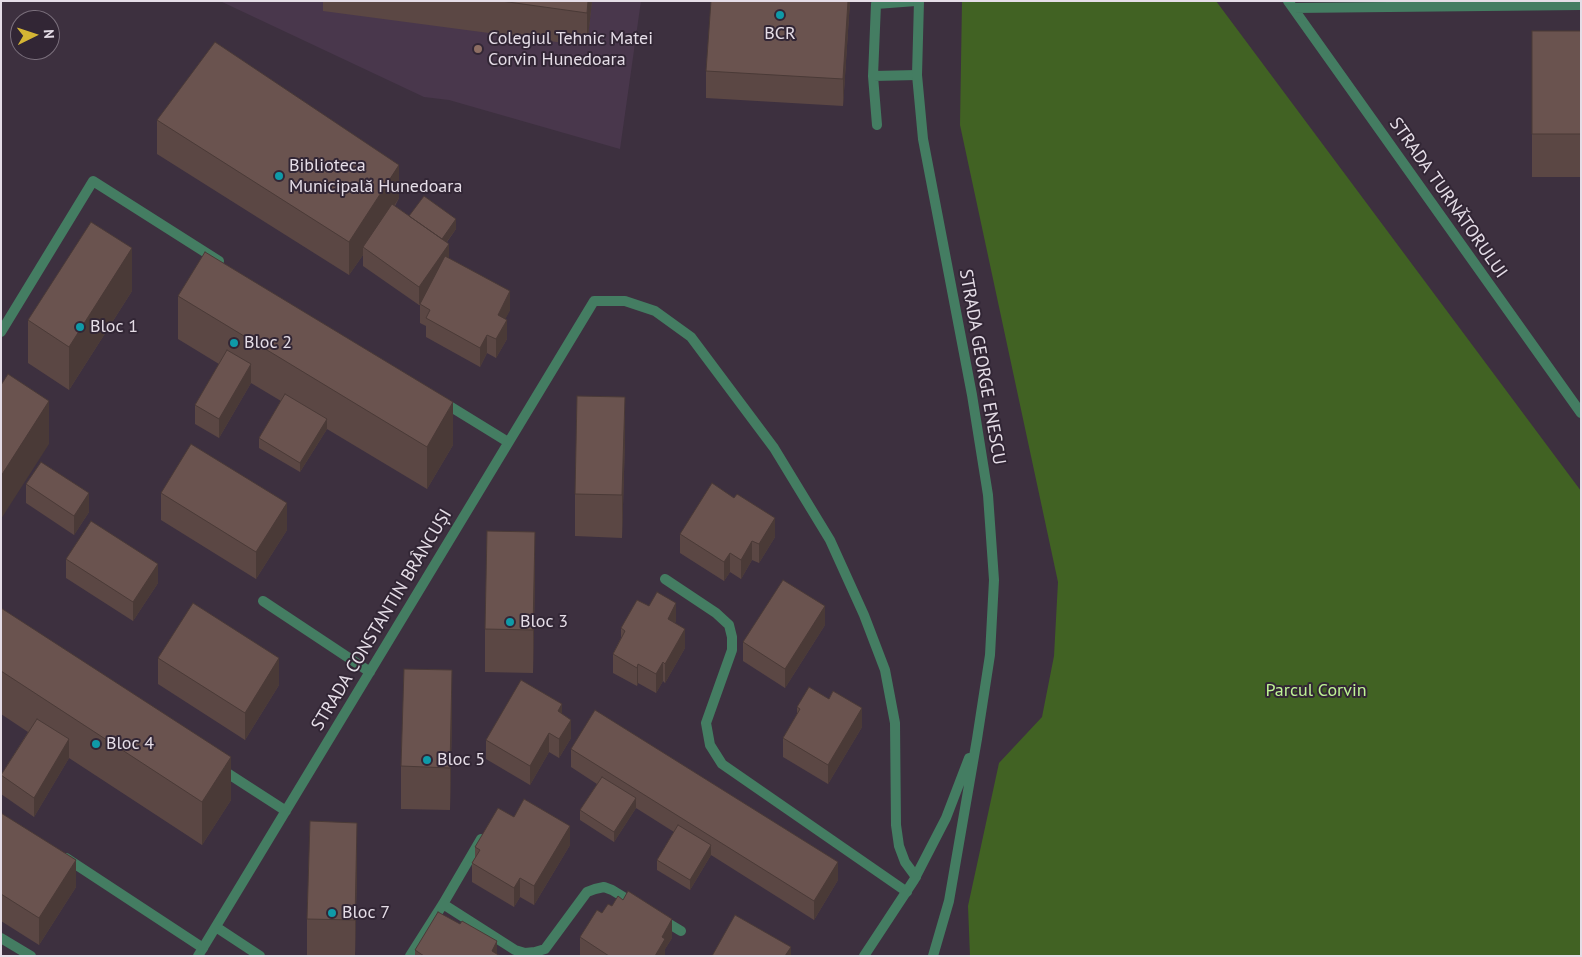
<!DOCTYPE html>
<meta charset="utf-8">
<style>
body{margin:0}
#map{position:relative;width:1582px;height:957px;overflow:hidden;background:#3d303f;font-family:"PT Sans",sans-serif}
canvas{display:block}
.frame{position:absolute;inset:0;border:2px solid #e5dde7;pointer-events:none}
.north{position:absolute;left:10px;top:10px;width:50px;height:50px;box-sizing:border-box;background:#322635;border:1px solid #7a6f7c;border-radius:50%;rotate:86deg;font-size:14px;font-weight:700;line-height:20px;text-align:center;color:#e5dde7}
.north::after{content:'';display:block;margin:auto;width:18px;height:22px;background:#d5b534;clip-path:polygon(50% 0,100% 100%,50% 72%,0 100%)}
</style>
<div id="map">
<canvas width="1582" height="957"></canvas>
<div class="frame"></div>
<div class="north">N</div>
</div>
<script>
const c = document.querySelector('canvas').getContext('2d');
c.lineJoin = 'round';
function paint(path, color) { c.fillStyle = color; c.fill(path, 'evenodd'); }
const shape = rows => new Path2D(rows.map(r => 'M' + r).join(''));
function strokePath(path, color, width, dash) { c.strokeStyle = color; c.lineWidth = width; c.lineCap = dash ? 'butt' : 'round'; c.setLineDash(dash || []); c.stroke(path); }
function label(font, color, halo, rows, align = 'center') {
  c.font = font + ' "PT Sans",sans-serif'; c.lineWidth = 4; c.setLineDash([]); c.textBaseline = 'middle'; c.strokeStyle = halo; c.fillStyle = color; for (const [text, x, y, turn = 0] of rows) {
    c.save(); c.translate(x, y); c.rotate((+turn || 0) * Math.PI / 180); c.textAlign = isNaN(turn) ? turn : align; if (halo) c.strokeText(text, 0, 0); c.fillText(text, 0, 0); c.restore();
  }
}
paint(shape([
 [220,1,641,1,620,149,449,100,424,97]
]), '#49374c');
paint(shape([
 [962,1,1216,1,1581,491,1581,956,970,956,968,906,999,763,1042,717,1054,656,1058,582,960,125]
]), '#416223');
strokePath(shape([
 [873,76,876,4,916,1],
 [877,125,873,76,917,75],
 [66,858,203,948],
 [1,938,31,956]
]), '#447d62', 10);
strokePath(shape([
 [1288,1,1581,413],
 [1293,8,1581,5],
 [1,332,93,181,219,261],
 [443,402,508,442],
 [665,579,716,613,729,625,732,637,732,650,706,723,710,745,722,764,907,892],
 [263,601,370,672],
 [221,769,286,811],
 [443,904,515,950,525,953,535,952,545,949,587,892,595,889,604,887,612,890,635,904],
 [661,919,681,931],
 [216,927,260,956],
 [198,956,594,301,625,301,655,311,691,337,774,448,830,540,864,615,885,670,895,723,896,825,899,846,905,862,916,877],
 [410,956,443,904,481,839]
]), '#447d62', 10);
strokePath(shape([
 [919,1,917,75,923,139,972,395,988,495,994,580,990,655,977,739,949,901,933,956],
 [864,956,914,880,946,818,969,758]
]), '#447d62', 10);
paint(shape([
 [323,1,592,1,587,46,323,11],
 [850,1,843,106,706,98,706,71],
 [1532,31,1581,31,1581,177,1532,177],
 [157,120,399,198,395,206,409,216,456,229,447,242,449,258,510,310,505,319,507,339,496,358,487,353,480,367,426,337,426,326,420,323,420,305,419,305,363,266,363,255,349,275,157,154],
 [132,291,69,390,28,363,28,320],
 [178,296,453,445,427,489,327,429,300,472,259,448,259,438,281,401,251,383,219,438,195,424,195,405,219,364,178,339],
 [625,440,622,538,575,536,575,494],
 [26,484,89,512,74,535,26,503],
 [161,493,287,530,256,579,161,520],
 [680,534,775,537,759,563,752,560,741,579,730,572,724,581,680,553],
 [66,559,158,583,133,621,66,578],
 [535,575,533,673,485,672,485,629],
 [1,608,231,800,202,845,69,758,34,817,1,794,1,775,28,732,1,714],
 [676,621,675,623,685,648,665,683,663,681,656,693,638,683,637,686,613,673,613,654,621,638,621,628],
 [825,625,785,688,743,661,743,642],
 [158,658,279,685,245,740,158,684],
 [797,707,862,727,828,784,783,757,783,738,797,714],
 [452,713,450,810,401,809,401,766],
 [562,714,571,738,559,758,549,752,530,785,486,759,486,740],
 [571,749,838,880,814,920,711,855,690,890,657,870,657,860,674,832,636,808,614,842,580,820,580,810,597,784,571,767],
 [1,813,76,887,39,945,1,921],
 [514,817,570,845,534,905,520,897,514,907,472,882,472,863,475,858,475,847],
 [357,866,355,956,307,956,307,919],
 [612,906,672,938,665,949,665,956,580,956,580,937,602,913],
 [460,924,500,956,415,956,415,950]
]), '#5b4744');
paint(shape([
 [588,1,592,1,587,46,587,13],
 [848,1,850,1,843,106,843,79],
 [399,165,399,198,366,249,363,247,363,255,349,275,349,242],
 [456,219,456,229,437,255,437,245],
 [449,244,449,263,419,305,419,287],
 [132,248,132,291,69,390,69,347],
 [510,291,510,310,498,334,498,315],
 [507,320,507,339,496,358,496,339],
 [487,335,487,353,480,367,480,348],
 [251,364,251,383,219,438,219,419],
 [625,397,625,440,622,538,622,495],
 [49,401,49,444,1,519,1,476],
 [453,402,453,445,427,489,427,447],
 [327,419,327,429,300,472,300,463],
 [89,493,89,512,74,535,74,516],
 [287,503,287,530,256,579,256,552],
 [775,518,775,537,759,563,759,544],
 [535,532,535,575,533,673,533,630],
 [752,541,752,560,741,579,741,560],
 [730,553,730,572,724,581,724,562],
 [158,564,158,583,133,621,133,602],
 [676,603,676,621,668,638,668,619],
 [825,606,825,625,785,688,785,669],
 [685,629,685,648,665,683,665,664],
 [279,658,279,685,245,740,245,713],
 [663,662,663,681,656,693,656,674],
 [638,664,638,683,637,686,637,668],
 [452,670,452,713,450,810,450,768],
 [562,704,562,723,558,711],
 [862,708,862,727,828,784,828,765],
 [571,720,571,738,559,758,559,739],
 [549,733,549,752,530,785,530,766],
 [69,739,69,758,34,817,34,798],
 [231,757,231,800,202,845,202,802],
 [636,798,636,808,614,842,614,832],
 [357,823,357,866,355,956,355,920],
 [570,826,570,845,534,905,534,886],
 [711,845,711,855,690,890,690,880],
 [76,860,76,887,39,945,39,918],
 [838,862,838,880,814,920,814,901],
 [520,878,520,897,514,907,514,888],
 [672,919,672,938,665,949,665,956,655,956,662,937],
 [497,941,497,956,492,951],
 [791,947,791,956,785,956]
]), '#4a3a37');
const building = shape([
 [501,1,588,1,587,13,501,1],
 [711,1,848,1,843,79,706,71,711,1],
 [1532,31,1581,31,1581,134,1532,134,1532,31],
 [215,42,399,165,349,242,157,120,215,42],
 [424,196,456,219,442,239,409,216,424,196],
 [392,204,449,244,419,287,363,247,392,204],
 [91,222,132,248,69,347,28,320,91,222],
 [205,252,453,402,427,447,178,296,205,252],
 [445,256,510,291,498,315,507,320,496,339,487,335,480,348,426,318,430,310,420,304,445,256],
 [227,350,251,364,219,419,195,405,227,350],
 [8,374,49,401,1,476,1,385,8,374],
 [285,394,327,419,300,463,259,438,285,394],
 [577,396,625,397,622,495,575,494,577,396],
 [191,444,287,503,256,552,161,493,191,444],
 [41,462,89,493,74,516,26,484,41,462],
 [712,483,734,498,737,494,775,518,759,544,752,541,741,560,730,553,724,562,680,534,712,483],
 [91,521,158,564,133,602,66,559,91,521],
 [487,531,535,532,533,630,485,629,487,531],
 [783,580,825,606,785,669,743,642,783,580],
 [657,592,676,603,668,619,685,629,665,664,663,662,656,674,638,664,637,668,613,654,625,631,621,628,637,600,649,606,657,592],
 [193,603,279,658,245,713,158,658,193,603],
 [1,608,231,757,202,802,1,671,1,608],
 [404,669,452,670,450,768,401,766,404,669],
 [521,680,562,704,558,711,571,720,559,739,549,733,530,766,486,740,521,680],
 [809,687,829,699,833,691,862,708,828,765,783,738,800,709,797,707,809,687],
 [595,710,838,862,814,901,571,749,595,710],
 [37,719,69,739,34,798,1,775,37,719],
 [602,777,636,798,614,832,580,810,602,777],
 [524,799,570,826,534,886,520,878,514,888,472,863,480,850,475,847,498,808,514,817,524,799],
 [1,813,76,860,39,918,1,894,1,813],
 [310,821,357,823,355,920,307,919,310,821],
 [678,825,711,845,690,880,657,860,678,825],
 [628,891,672,919,662,937,665,939,655,956,621,956,620,955,619,956,609,956,580,937,597,910,602,913,608,904,612,906,618,896,623,900,628,891],
 [438,912,460,924,462,921,497,941,492,951,500,956,424,956,415,950,438,912],
 [735,915,791,947,785,956,712,956,735,915]
]);
paint(building, '#6a534f');
strokePath(building, '#4a3a37', 1);
for (const [x, y, r, color] of [
 [780,15,5,"#0f9aa8"],
 [478,49,5,"#8d6e63"],
 [279,176,5,"#0f9aa8"],
 [80,327,5,"#0f9aa8"],
 [234,343,5,"#0f9aa8"],
 [510,622,5,"#0f9aa8"],
 [96,744,5,"#0f9aa8"],
 [427,760,5,"#0f9aa8"],
 [332,913,5,"#0f9aa8"]
]) { const dot = new Path2D(); dot.arc(x, y, r, 0, 2 * Math.PI); c.fillStyle = color; c.fill(dot); strokePath(dot, '#322635', 2); }
label('18px', '#e5dde7', '#322635', [
 ["BCR",780,34,"center"],
 ["Colegiul Tehnic Matei",488,39],
 ["Corvin Hunedoara",488,60],
 ["Biblioteca",289,166],
 ["Municipală Hunedoara",289,187],
 ["Bloc 1",90,327],
 ["Bloc 2",244,343],
 ["Bloc 3",520,622],
 ["Bloc 4",106,744],
 ["Bloc 5",437,760],
 ["Bloc 7",342,913]
], 'left');
label('18px', '#e5dde7', '#322635', [
 ["STRADA TURNĂTORULUI",1448,198,55],
 ["STRADA GEORGE ENESCU",982,367,80],
 ["STRADA CONSTANTIN BRÂNCUȘI",382,620,-59]
]);
label('18px', '#bff495', '#322635', [
 ["Parcul Corvin",1316,691]
]);
</script>
